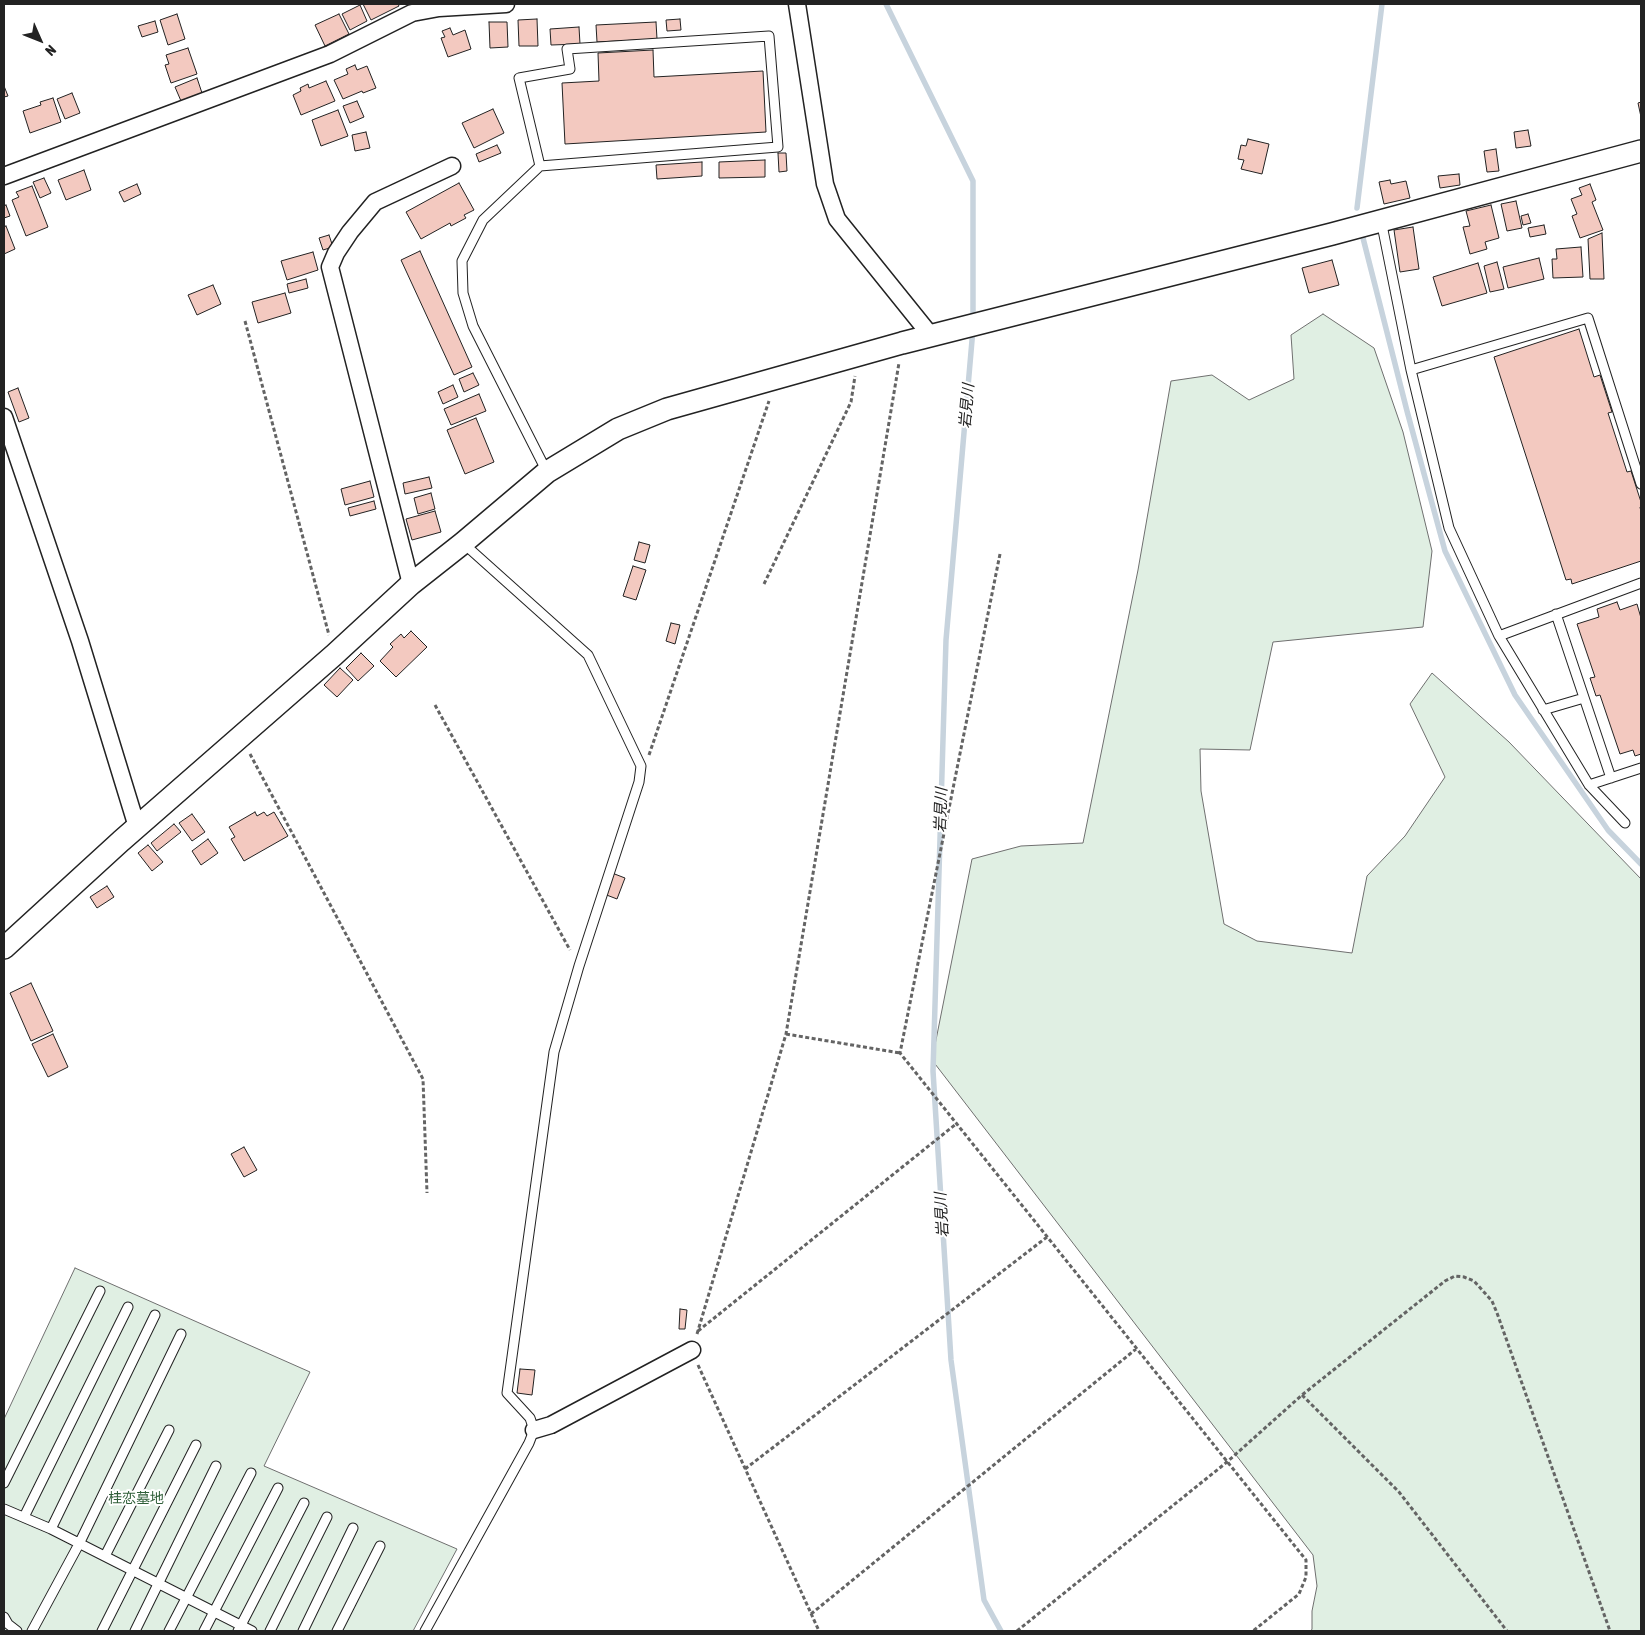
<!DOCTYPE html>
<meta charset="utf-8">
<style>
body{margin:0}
#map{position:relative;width:1645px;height:1635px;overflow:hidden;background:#fff;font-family:"Asap Condensed",sans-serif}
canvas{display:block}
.frame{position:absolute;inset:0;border:5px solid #222;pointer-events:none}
.north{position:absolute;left:15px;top:15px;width:50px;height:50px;-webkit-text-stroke:4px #fff;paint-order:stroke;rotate:134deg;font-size:14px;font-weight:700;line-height:20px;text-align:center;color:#222}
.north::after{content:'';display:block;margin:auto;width:18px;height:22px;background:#222;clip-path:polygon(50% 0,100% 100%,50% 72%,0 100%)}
</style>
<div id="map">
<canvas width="1645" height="1635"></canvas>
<div class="frame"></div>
<div class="north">N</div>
</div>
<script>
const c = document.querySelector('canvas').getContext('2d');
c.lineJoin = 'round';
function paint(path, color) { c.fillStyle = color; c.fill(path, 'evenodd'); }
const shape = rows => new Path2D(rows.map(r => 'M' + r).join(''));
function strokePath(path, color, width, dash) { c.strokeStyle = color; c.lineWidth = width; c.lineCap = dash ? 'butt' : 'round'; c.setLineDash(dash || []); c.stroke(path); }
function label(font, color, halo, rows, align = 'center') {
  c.font = font + ' "Asap Condensed","Noto Sans JP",sans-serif'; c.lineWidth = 4; c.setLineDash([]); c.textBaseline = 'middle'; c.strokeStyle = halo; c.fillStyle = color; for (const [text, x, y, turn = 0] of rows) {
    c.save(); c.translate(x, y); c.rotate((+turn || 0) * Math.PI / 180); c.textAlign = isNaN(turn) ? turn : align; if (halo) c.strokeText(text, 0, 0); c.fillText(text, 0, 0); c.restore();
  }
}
const green = shape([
 [1323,314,1374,348,1403,432,1432,551,1423,627,1273,642,1250,750,1200,749,1201,791,1224,924,1257,941,1352,953,1367,876,1405,836,1445,777,1410,704,1432,673,1509,742,1641,879,1641,1631,1311,1631,1312,1629,1312,1611,1317,1586,1313,1555,932,1060,972,859,1021,846,1083,843,1138,570,1171,381,1212,375,1249,400,1294,379,1291,335,1323,314],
 [75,1268,310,1372,264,1466,457,1549,413,1631,4,1631,4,1419,75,1268]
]);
paint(green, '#e0efe3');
strokePath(green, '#6f6f6f', 1);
strokePath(shape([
 [886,4,973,181,973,320],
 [1357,208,1382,4],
 [1363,238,1407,411,1445,551,1515,695,1608,830,1641,864],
 [973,329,946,640,933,1071,951,1360,984,1600,1001,1631]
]), '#c7d3dd', 5.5);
const building = shape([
 [363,4,398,4,399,6,371,20,363,4],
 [360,5,367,21,350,30,342,14,360,5],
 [177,14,185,39,168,45,160,20,177,14],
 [339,14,349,34,325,46,315,25,339,14],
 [537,19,538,46,519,46,518,20,537,19],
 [680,19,681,30,667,31,666,20,680,19],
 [155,21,158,32,142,37,138,26,155,21],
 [489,22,507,22,508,47,490,48,489,22],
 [656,22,657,39,597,42,596,25,656,22],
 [579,27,580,44,551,45,550,29,579,27],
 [450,28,453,35,465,30,471,49,448,57,441,38,445,37,442,31,450,28],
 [188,48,197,74,171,83,165,65,169,64,166,55,188,48],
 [653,50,654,77,763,71,766,132,565,144,562,83,599,81,598,53,653,50],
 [355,65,357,70,367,66,376,88,363,93,362,91,343,99,334,80,348,74,346,69,355,65],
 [197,78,202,93,181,101,175,87,197,78],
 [326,81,335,101,301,115,293,95,301,91,300,88,308,84,309,88,326,81],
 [4,86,8,96,4,97,4,86],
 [72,93,80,113,65,119,57,99,72,93],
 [53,98,61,122,30,133,23,111,41,105,40,102,53,98],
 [357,101,364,117,350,123,343,106,357,101],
 [1641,102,1641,117,1638,103,1641,102],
 [493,109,504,133,474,148,462,123,493,109],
 [338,110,348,136,321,146,312,120,338,110],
 [1528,130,1531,146,1516,148,1514,132,1528,130],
 [366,132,370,148,355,151,352,135,366,132],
 [1248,139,1269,144,1262,174,1241,169,1244,160,1238,159,1241,145,1246,146,1248,139],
 [497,145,501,153,479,162,476,154,497,145],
 [1496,149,1499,171,1487,172,1484,151,1496,149],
 [778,153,786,153,787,171,779,172,778,153],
 [765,160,765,177,719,178,719,162,765,160],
 [702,162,702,176,657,179,656,165,702,162],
 [84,170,91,190,66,200,58,180,84,170],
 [1459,174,1460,185,1440,188,1438,176,1459,174],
 [44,178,51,193,40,198,33,182,44,178],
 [1390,180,1391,184,1406,181,1410,198,1384,204,1379,182,1390,180],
 [459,183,474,210,464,215,466,218,451,226,450,223,421,239,406,212,459,183],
 [137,184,141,194,124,202,119,192,137,184],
 [1590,184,1596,200,1592,202,1603,230,1580,238,1572,216,1577,214,1571,199,1582,195,1579,188,1590,184],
 [32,186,48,227,26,236,12,200,19,197,16,192,32,186],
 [1516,201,1522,228,1507,231,1501,204,1516,201],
 [6,205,10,216,4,218,4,206,6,205],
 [1491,205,1499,238,1485,242,1487,249,1470,254,1463,227,1470,226,1466,211,1491,205],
 [1528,214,1531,223,1523,225,1521,216,1528,214],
 [1544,225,1546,234,1530,237,1528,228,1544,225],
 [6,226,15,249,4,254,4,227,6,226],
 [1413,227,1419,269,1400,272,1394,230,1413,227],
 [1602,233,1604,279,1590,279,1588,239,1602,233],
 [329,235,333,247,323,250,319,238,329,235],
 [1581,247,1583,277,1553,278,1552,259,1557,259,1556,249,1581,247],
 [420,251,472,367,454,375,401,260,420,251],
 [313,252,318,270,287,280,281,261,313,252],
 [1539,258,1544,279,1508,288,1503,267,1539,258],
 [1332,260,1339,285,1309,293,1302,268,1332,260],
 [1497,262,1504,289,1490,292,1484,266,1497,262],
 [1478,263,1487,293,1442,306,1433,277,1478,263],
 [306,279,308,288,289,293,287,284,306,279],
 [213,285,221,304,197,315,188,295,213,285],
 [285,293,291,313,258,323,252,302,285,293],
 [1579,329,1594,377,1600,375,1612,412,1608,413,1627,472,1631,471,1641,502,1641,507,1640,507,1641,512,1641,561,1572,584,1571,579,1566,580,1494,357,1579,329],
 [473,373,479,385,464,392,459,379,473,373],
 [453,385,458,397,443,404,438,392,453,385],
 [18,388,29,418,19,422,8,392,18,388],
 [479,394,486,411,451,425,444,409,479,394],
 [476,418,494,462,465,474,447,430,476,418],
 [429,477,432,488,405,494,403,483,429,477],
 [370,481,374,497,345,505,341,489,370,481],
 [431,493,435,509,418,514,414,498,431,493],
 [374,501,376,509,350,516,348,508,374,501],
 [435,511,441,532,412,540,406,519,435,511],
 [639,542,650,545,645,563,634,560,639,542],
 [633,566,646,570,636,600,623,596,633,566],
 [1617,602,1620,610,1637,604,1641,618,1641,754,1635,756,1633,750,1620,754,1600,695,1596,696,1590,678,1595,677,1577,624,1599,617,1597,609,1617,602],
 [671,623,680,625,675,644,666,641,671,623],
 [411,631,427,647,396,677,380,661,393,647,390,644,401,634,404,638,411,631],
 [361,653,374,666,358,681,346,668,361,653],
 [340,668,353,680,337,697,324,685,340,668],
 [255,812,257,816,264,812,267,816,274,812,288,836,244,861,231,839,235,837,229,827,255,812],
 [192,814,205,832,192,841,179,823,192,814],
 [174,824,181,832,157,851,151,843,174,824],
 [208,839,218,853,201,865,192,851,208,839],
 [148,845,163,862,152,871,138,853,148,845],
 [612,873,625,878,617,899,604,894,612,873],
 [107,886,114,897,97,908,90,897,107,886],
 [31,983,53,1031,31,1041,10,993,31,983],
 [53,1034,68,1067,48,1077,32,1044,53,1034],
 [244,1147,257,1170,244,1177,231,1154,244,1147],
 [680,1309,687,1310,685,1329,679,1329,680,1309],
 [520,1369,535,1370,532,1395,517,1393,520,1369]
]);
paint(building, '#f3c9c0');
strokePath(building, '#222', 1);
const service = shape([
 [540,166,519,78,570,69,567,49,769,36,778,147,540,166,483,220,462,261,463,293,473,326,547,472],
 [1381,220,1411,370,1449,528,1499,636,1589,785,1625,823],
 [1411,370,1588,318,1641,484],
 [1556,614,1611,778],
 [1499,636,1641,583],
 [1543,710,1584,698],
 [1589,785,1641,768],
 [4,1483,100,1291],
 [4,1509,51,1529,252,1631],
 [24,1517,128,1307],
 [51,1529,155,1315],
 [105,1556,169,1430],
 [4,1617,8,1624,17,1631],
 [32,1631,79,1544,181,1334],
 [102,1631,196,1445],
 [135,1631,216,1466],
 [169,1631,251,1473],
 [204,1631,278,1488],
 [238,1631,304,1503],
 [270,1631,327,1517],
 [303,1631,353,1528],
 [337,1631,380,1546],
 [425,1631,529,1443,534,1430,530,1418,507,1393,554,1052,579,966,639,782,641,766,588,655,463,543]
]);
const minor = shape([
 [797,4,825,184,837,219,932,337],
 [4,176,330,54,412,13,439,8,506,4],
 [4,417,80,641,137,827],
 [411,584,330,267,336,253,350,232,375,202,452,166],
 [534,1430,551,1425,692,1350]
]);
const tertiary = shape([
 [4,948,121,841,334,655,411,584,463,543,547,472,618,429,667,409,902,343,1332,234,1641,151]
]);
strokePath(service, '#222', 11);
strokePath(minor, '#222', 19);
strokePath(tertiary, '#222', 24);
strokePath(shape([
 [245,321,329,635],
 [1000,554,900,1053,1306,1560,1306,1577,1299,1594,1253,1631],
 [764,584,851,402,855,376],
 [435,705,570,950],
 [250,754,423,1079,427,1193],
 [649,755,769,401],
 [786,1034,900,1053],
 [698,1331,956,1124],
 [697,1334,786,1034,899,363],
 [698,1365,819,1631],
 [1302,1395,1399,1492,1507,1631],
 [745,1469,1047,1237],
 [811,1614,1136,1349],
 [1017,1631,1227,1462,1302,1395,1445,1281,1455,1276,1464,1277,1474,1281,1492,1301,1497,1313,1610,1631]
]), '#646464', 3, [4, 2.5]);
strokePath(service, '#fff', 9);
strokePath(minor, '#fff', 16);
strokePath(tertiary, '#fff', 21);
label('14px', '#2f5e38', '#fff', [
 ["桂恋墓地",136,1499]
]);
label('italic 15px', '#222', '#fff', [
 ["岩見川",967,406,-85],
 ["岩見川",941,810,-88],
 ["岩見川",942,1215,-93]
]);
</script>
